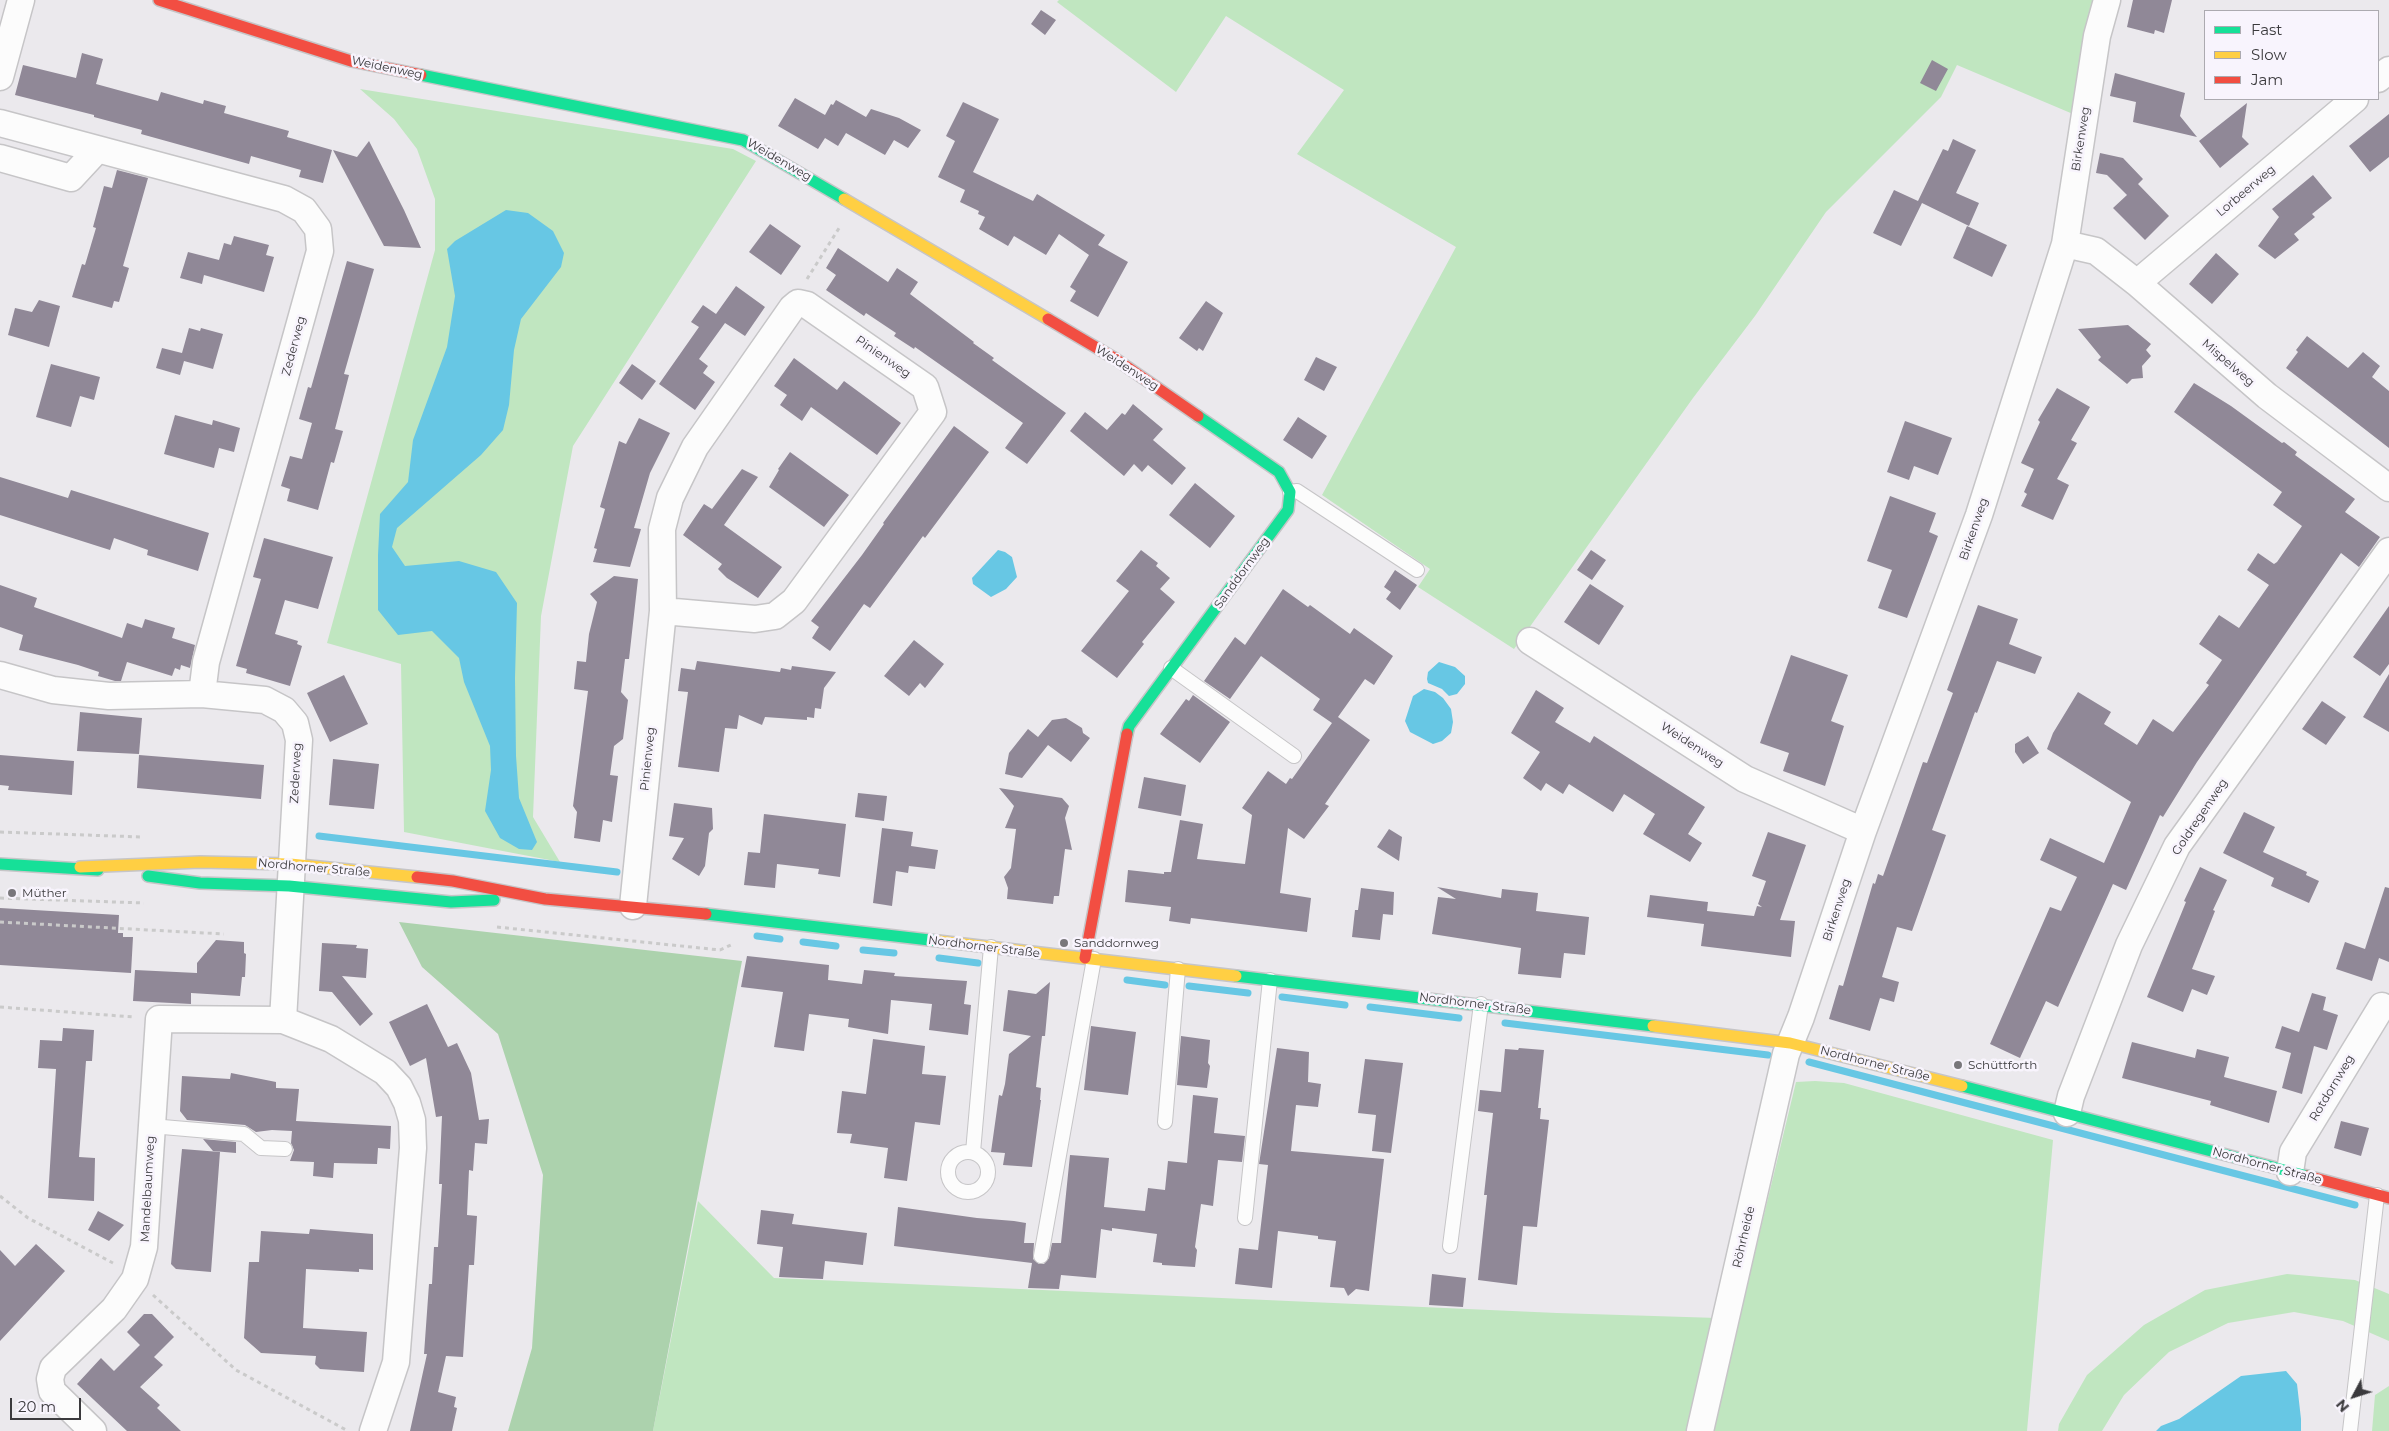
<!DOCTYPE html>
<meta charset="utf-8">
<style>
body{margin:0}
#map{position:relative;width:2389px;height:1431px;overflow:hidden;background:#ebe9ed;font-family:Montserrat,sans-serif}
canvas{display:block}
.legend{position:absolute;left:2204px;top:10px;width:175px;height:90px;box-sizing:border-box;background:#f8f4fd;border:1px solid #acaab0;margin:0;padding:6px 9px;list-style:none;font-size:15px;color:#3b3a3d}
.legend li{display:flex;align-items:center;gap:10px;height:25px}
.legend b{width:25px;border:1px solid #acaab0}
.north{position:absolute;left:2329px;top:1371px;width:50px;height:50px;-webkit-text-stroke:4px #f8f4fd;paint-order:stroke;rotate:230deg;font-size:14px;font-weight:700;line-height:20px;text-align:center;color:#3b3a3d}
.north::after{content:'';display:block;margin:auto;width:18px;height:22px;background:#3b3a3d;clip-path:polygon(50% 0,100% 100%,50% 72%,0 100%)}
.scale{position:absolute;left:10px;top:1398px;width:71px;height:22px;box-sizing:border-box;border:2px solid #3b3a3d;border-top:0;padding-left:6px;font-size:15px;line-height:18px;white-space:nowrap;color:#3b3a3d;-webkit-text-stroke:4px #f8f4fd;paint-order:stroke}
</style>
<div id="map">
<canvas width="2389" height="1431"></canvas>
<ul class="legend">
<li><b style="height:6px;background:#16e098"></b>Fast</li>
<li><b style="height:6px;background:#ffcf43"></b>Slow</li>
<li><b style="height:6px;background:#f24e42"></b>Jam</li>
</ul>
<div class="north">N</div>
<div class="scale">20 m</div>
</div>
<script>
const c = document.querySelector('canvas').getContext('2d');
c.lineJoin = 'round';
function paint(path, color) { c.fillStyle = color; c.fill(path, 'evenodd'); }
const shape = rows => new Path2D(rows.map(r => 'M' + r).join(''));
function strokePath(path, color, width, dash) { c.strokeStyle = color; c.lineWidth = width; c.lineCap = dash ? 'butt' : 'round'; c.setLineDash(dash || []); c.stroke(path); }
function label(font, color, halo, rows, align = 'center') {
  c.font = font + ' Montserrat,sans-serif'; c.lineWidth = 5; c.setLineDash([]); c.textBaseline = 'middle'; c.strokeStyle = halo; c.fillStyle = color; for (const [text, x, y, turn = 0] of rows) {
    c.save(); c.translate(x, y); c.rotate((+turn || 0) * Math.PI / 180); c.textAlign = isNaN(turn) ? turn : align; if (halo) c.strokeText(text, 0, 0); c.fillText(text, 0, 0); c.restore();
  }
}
paint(shape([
 [1059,0,2095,0,2073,114,1957,65,1941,97,1826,212,1755,316,1693,398,1514,649,1418,587,1430,569,1322,495,1456,247,1297,154,1344,90,1226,16,1176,92,1057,2],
 [360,89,733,149,756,161,573,446,541,616,533,817,560,862,404,832,401,664,327,643,435,250,435,199,417,149,394,119],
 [1815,1081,1844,1083,2053,1140,2027,1431,1712,1431,1796,1082],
 [698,1201,774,1278,1557,1313,1718,1318,1691,1431,653,1431],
 [2287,1274,2355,1280,2389,1294,2389,1341,2343,1321,2294,1312,2228,1323,2169,1352,2124,1395,2102,1431,2058,1431,2059,1424,2087,1375,2144,1325,2205,1290],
 [2389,1386,2389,1431,2372,1431,2375,1395]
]), '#c0e6c0');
paint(shape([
 [399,922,742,961,653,1431,508,1431,532,1348,543,1175,498,1034,422,967]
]), '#acd2ad');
paint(shape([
 [506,210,528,213,553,231,564,253,561,267,521,319,514,350,509,405,503,430,481,455,397,528,392,547,405,566,459,561,496,572,517,603,515,678,516,756,519,798,537,842,532,850,519,849,500,838,485,811,491,770,490,746,464,682,459,658,432,631,398,635,378,610,378,555,380,514,408,482,413,440,447,347,455,296,447,249,455,241],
 [998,550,1005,552,1012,557,1017,577,1006,589,991,597,973,584,972,578],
 [1439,662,1455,667,1465,676,1465,684,1457,694,1449,696,1442,689,1428,683,1427,679,1428,672],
 [1424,689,1435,692,1443,698,1451,709,1453,722,1451,733,1442,741,1433,744,1410,732,1405,721,1413,696],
 [2286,1371,2297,1384,2301,1419,2301,1431,2156,1431,2161,1426,2179,1419,2241,1376]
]), '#67c7e4');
strokePath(shape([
 [319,836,617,872],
 [757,936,780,939],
 [803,942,836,946],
 [863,950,894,953],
 [939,958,978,963],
 [1127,980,1165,985],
 [1189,986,1248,993],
 [1282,997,1345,1005],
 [1370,1007,1459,1018],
 [1505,1023,1768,1055],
 [1809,1062,2355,1205]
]), '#67c7e4', 7);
paint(shape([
 [2133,0,2172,0,2164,33,2155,30,2154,34,2127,27],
 [1041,10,1056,20,1045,35,1031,24],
 [82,53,103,59,96,84,158,101,161,92,203,104,204,100,226,106,224,113,289,131,287,137,332,150,323,183,299,177,301,170,251,156,249,164,141,134,142,130,94,117,94,115,15,95,23,65,76,78],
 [1932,60,1948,69,1936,91,1920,83],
 [2115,73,2185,93,2180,116,2197,137,2133,122,2136,102,2110,96],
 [795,98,825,115,831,104,833,105,836,100,866,117,871,109,899,118,921,130,908,148,894,140,885,155,846,133,838,146,825,138,818,149,778,126],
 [963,102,999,119,973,172,1033,201,1037,194,1105,235,1098,245,1128,262,1098,317,1070,301,1076,291,1070,287,1089,255,1059,234,1046,255,1014,236,1008,246,979,229,985,217,978,214,979,211,960,202,965,190,938,177,955,141,946,136],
 [2247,103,2242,137,2249,144,2220,168,2199,141],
 [2389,114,2389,157,2370,172,2349,146],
 [1953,139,1976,150,1956,193,1979,203,1969,226,1922,203,1901,246,1873,233,1894,190,1918,201,1943,149,1948,151],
 [369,141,404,210,421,248,384,246,333,150,357,157],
 [2100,153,2123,158,2143,179,2138,184,2169,216,2145,240,2113,208,2127,195,2107,175,2096,173],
 [117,170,148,178,123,266,129,268,119,302,114,301,112,308,72,297,82,264,85,265,96,228,93,227,104,186,112,188],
 [2313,175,2332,198,2312,214,2315,217,2294,234,2299,240,2275,259,2258,246,2279,217,2272,209],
 [770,224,801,246,781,275,749,252],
 [1967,226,2007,245,1992,277,1953,258],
 [234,236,269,245,266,255,274,257,264,292,204,275,202,284,180,278,188,252,219,260,224,243,231,245],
 [838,248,888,282,897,268,918,282,910,294,974,342,973,343,994,358,992,360,1066,413,1027,464,1005,448,1023,423,915,347,914,349,894,336,896,333,866,313,864,316,826,290,836,275,826,268],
 [2216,253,2239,274,2212,304,2189,284],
 [347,261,374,269,344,374,349,375,335,429,343,431,334,463,331,462,318,510,287,501,290,489,281,486,290,456,302,459,312,423,299,419,308,387,311,388],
 [736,286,765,307,745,336,725,323,699,359,708,366,703,373,715,382,695,410,659,384,699,327,691,322,703,305,716,314],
 [39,300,60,306,49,347,8,335,15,308,32,312],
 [1206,301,1223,313,1203,351,1199,348,1197,351,1179,338],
 [2128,325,2151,344,2146,350,2151,356,2142,366,2143,378,2132,379,2127,384,2098,360,2101,357,2078,329],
 [189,328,200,331,201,328,223,334,213,369,184,361,180,375,156,368,162,348,182,353],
 [2307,336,2348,368,2363,352,2380,366,2372,377,2389,391,2389,448,2286,368,2298,352,2296,350],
 [1316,357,1337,367,1324,391,1304,380],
 [794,358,837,390,844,381,901,423,877,455,811,407,802,421,780,405,787,395,774,386],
 [51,364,100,377,94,400,80,396,71,427,36,417],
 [632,364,656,381,642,400,619,383],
 [2194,383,2231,406,2282,443,2284,442,2297,452,2295,455,2355,499,2345,512,2380,537,2359,567,2341,553,2197,762,2163,817,2160,815,2126,890,2113,884,2058,1007,2046,1001,2020,1058,1990,1044,2050,907,2061,911,2077,877,2040,860,2050,838,2104,863,2131,802,2047,749,2053,733,2078,692,2111,712,2104,724,2137,745,2153,719,2173,732,2209,685,2206,683,2222,660,2199,644,2219,615,2239,628,2269,585,2247,570,2258,553,2274,564,2277,562,2302,526,2273,505,2282,492,2174,412],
 [2057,388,2090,407,2071,440,2077,443,2057,479,2069,485,2053,520,2021,506,2027,494,2024,492,2034,469,2021,463,2040,422,2038,420],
 [1133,404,1163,429,1153,440,1186,468,1172,485,1148,465,1142,472,1134,464,1124,476,1070,431,1085,412,1107,430,1122,413,1125,415],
 [175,415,212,425,213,420,240,428,234,452,219,448,214,468,164,454],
 [1298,417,1327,436,1312,459,1283,440],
 [639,418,670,433,650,473,634,528,641,529,630,567,593,562,597,549,594,548,605,509,600,507,619,441,626,444],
 [1905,421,1952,438,1938,475,1914,466,1909,480,1887,472],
 [954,426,989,452,925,538,923,536,870,608,864,604,830,651,812,638,819,627,811,621,862,555,884,524,883,523],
 [790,452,849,495,824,527,769,487,779,470,778,469],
 [742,469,758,477,724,525,782,567,758,598,727,578,718,569,722,564,683,535,704,504,712,509],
 [0,477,68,498,71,490,209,533,198,571,147,555,148,550,114,538,110,550,0,515],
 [1195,483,1235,516,1210,548,1169,515],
 [1890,496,1936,513,1929,532,1938,536,1907,618,1878,608,1892,570,1867,561],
 [264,538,333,557,318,609,285,600,275,634,298,641,297,644,302,646,290,686,246,673,247,669,236,666,261,579,253,577],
 [1141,550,1158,563,1156,566,1170,578,1160,589,1175,602,1142,642,1144,644,1117,678,1081,651,1129,591,1116,581],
 [1591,550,1606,560,1592,580,1577,570],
 [1395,570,1417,585,1400,610,1386,599,1391,592,1384,587],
 [614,576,638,579,629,659,625,659,621,692,628,700,623,739,614,746,610,775,618,776,612,822,603,820,600,842,574,838,577,812,573,806,588,691,574,689,577,661,586,662,589,634,597,602,590,594],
 [1590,584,1624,606,1599,645,1564,622],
 [0,585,37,598,34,607,122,638,127,623,142,628,145,619,175,628,172,638,195,645,190,668,181,665,180,670,175,668,172,676,127,662,121,681,115,681,98,676,99,672,78,665,19,650,23,635,0,627],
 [1283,589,1308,607,1310,605,1350,634,1354,628,1393,656,1374,685,1365,679,1338,717,1370,740,1325,804,1329,806,1304,839,1288,828,1280,893,1311,898,1307,932,1191,918,1190,924,1169,921,1171,907,1125,902,1128,870,1164,874,1164,872,1171,872,1180,820,1203,824,1197,859,1245,864,1252,815,1242,808,1268,771,1286,784,1290,778,1292,779,1332,723,1313,710,1320,699,1261,656,1230,699,1204,681,1235,637,1245,645],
 [1978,605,2018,619,2009,644,2042,657,2035,674,1997,661,1977,713,1975,712,1932,830,1946,835,1912,931,1897,927,1882,977,1899,982,1894,1002,1880,998,1870,1031,1829,1019,1839,985,1843,986,1873,883,1875,884,1878,874,1883,876,1923,762,1927,763,1953,693,1947,690],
 [2389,606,2389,664,2380,676,2353,657],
 [914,640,944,664,925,688,920,683,909,696,884,676],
 [1791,655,1848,675,1831,721,1844,726,1825,786,1783,771,1789,753,1760,743],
 [697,661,780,672,781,668,791,670,792,666,836,672,824,688,821,709,815,708,814,718,807,717,807,720,765,717,762,725,739,715,737,729,725,728,719,772,678,767,688,692,678,691,681,668,695,670],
 [2389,674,2389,732,2363,717],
 [344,675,368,724,330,742,307,693],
 [1536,690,1564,708,1555,722,1590,743,1594,736,1705,807,1688,834,1702,843,1690,862,1643,834,1655,814,1624,794,1613,812,1569,784,1563,794,1546,783,1541,791,1523,778,1540,752,1511,733],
 [1193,695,1230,722,1200,763,1160,734,1186,699,1189,701],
 [2322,701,2346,717,2326,745,2302,729],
 [80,712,142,718,139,754,77,751],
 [1066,718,1082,728,1083,733,1090,738,1071,762,1048,745,1022,778,1005,774,1009,753,1028,729,1038,737,1052,720],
 [2028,736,2039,753,2023,764,2015,752,2015,744],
 [0,755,74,761,72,795,8,790,9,786,0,785],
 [139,755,264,765,261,799,137,788],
 [333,759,379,764,374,809,329,805],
 [1144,777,1186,785,1181,816,1138,808],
 [999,788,1062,798,1069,806,1065,818,1072,850,1065,849,1059,896,1054,896,1053,904,1007,899,1008,888,1004,877,1011,868,1016,829,1005,828,1014,806],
 [858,793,887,796,884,821,855,817],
 [674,803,712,808,713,829,709,833,705,866,699,876,672,859,684,838,669,836],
 [2244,812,2275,827,2263,852,2307,872,2306,875,2319,881,2309,903,2271,886,2274,878,2223,853],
 [764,814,846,824,840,877,818,874,819,869,777,864,775,888,744,885,748,852,760,853],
 [882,828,913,832,911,846,938,850,935,869,909,866,908,873,896,871,892,906,873,903],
 [1389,829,1402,837,1399,861,1377,847],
 [1768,832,1806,845,1780,920,1795,921,1791,957,1701,946,1704,924,1647,917,1650,895,1708,902,1707,911,1754,916,1757,906,1762,907,1758,904,1766,881,1752,876],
 [2200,867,2227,880,2213,910,2215,911,2192,969,2215,976,2207,995,2192,989,2183,1012,2147,997,2186,902,2184,901],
 [1437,887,1501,898,1502,889,1538,893,1536,911,1589,917,1585,955,1564,953,1561,978,1518,974,1521,948,1432,934,1438,897,1456,899],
 [2385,887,2389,888,2389,962,2379,958,2372,981,2336,969,2345,942,2365,949],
 [1361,888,1394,892,1393,915,1383,914,1380,940,1352,937,1355,910,1358,910],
 [0,908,119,915,118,933,123,933,123,937,133,937,131,973,0,965],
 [216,940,244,942,244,953,246,954,245,977,242,977,240,996,191,993,191,1004,133,1001,135,970,197,973,197,963],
 [322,943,357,945,356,948,368,949,366,978,342,976,373,1014,360,1026,332,992,319,991],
 [747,956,829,965,828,980,862,984,864,970,895,973,894,976,967,981,964,1004,971,1005,968,1035,929,1030,932,1004,891,1000,888,1034,848,1027,849,1019,809,1014,804,1051,774,1047,783,992,741,987],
 [1050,982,1045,1036,1042,1036,1036,1087,1041,1088,1040,1100,1041,1100,1032,1167,1003,1165,1005,1153,991,1152,999,1095,1002,1096,1005,1084,1009,1054,1031,1036,1003,1031,1008,990,1036,994],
 [2312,993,2326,997,2323,1010,2338,1015,2327,1050,2314,1046,2302,1094,2282,1088,2291,1053,2275,1048,2282,1026,2299,1032],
 [427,1004,448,1047,457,1043,471,1073,479,1120,489,1119,487,1144,475,1143,473,1171,469,1170,467,1215,477,1216,474,1265,469,1265,463,1357,446,1356,438,1392,456,1397,454,1407,457,1408,452,1431,410,1431,427,1354,424,1354,429,1284,432,1284,434,1247,438,1247,442,1184,439,1184,442,1116,436,1117,426,1058,410,1066,389,1022],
 [1091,1026,1136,1032,1128,1095,1084,1090],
 [63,1028,94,1030,92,1061,86,1061,79,1157,95,1158,94,1201,48,1198,56,1069,38,1068,40,1040,62,1041],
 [1181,1036,1210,1040,1208,1063,1210,1066,1207,1088,1177,1085],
 [873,1039,925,1046,922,1074,946,1076,940,1125,915,1122,907,1181,884,1178,888,1148,850,1143,852,1134,837,1133,842,1091,866,1094],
 [2132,1042,2195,1058,2197,1049,2229,1057,2224,1077,2277,1091,2269,1123,2210,1105,2211,1101,2122,1078],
 [1277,1048,1309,1052,1308,1082,1321,1084,1318,1107,1296,1105,1291,1151,1384,1159,1369,1291,1356,1289,1348,1296,1344,1288,1330,1287,1336,1241,1318,1239,1318,1236,1278,1231,1272,1288,1235,1284,1239,1248,1258,1250,1268,1165,1259,1164],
 [1519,1048,1544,1050,1538,1108,1541,1108,1540,1119,1549,1120,1537,1227,1523,1226,1517,1285,1478,1280,1487,1195,1484,1195,1493,1113,1478,1111,1480,1090,1501,1092,1505,1049,1518,1050],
 [1365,1059,1403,1063,1391,1153,1372,1151,1376,1115,1358,1113],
 [231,1073,276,1082,276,1088,299,1089,296,1121,391,1126,390,1149,378,1148,377,1164,334,1163,333,1178,313,1176,314,1162,290,1161,294,1150,291,1143,292,1131,272,1130,256,1132,245,1125,187,1120,180,1111,182,1076,230,1079],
 [1193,1095,1218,1098,1214,1133,1245,1136,1242,1162,1218,1160,1213,1206,1201,1204,1195,1247,1197,1250,1195,1267,1162,1265,1162,1263,1153,1262,1157,1234,1112,1228,1112,1231,1101,1229,1096,1278,1061,1275,1059,1289,1028,1288,1032,1263,894,1246,898,1207,977,1218,1014,1221,1026,1223,1024,1243,1034,1243,1033,1259,1039,1264,1044,1264,1049,1258,1052,1243,1061,1243,1070,1155,1109,1158,1104,1207,1145,1211,1148,1188,1165,1190,1168,1161,1187,1163],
 [2341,1121,2369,1128,2361,1156,2334,1148],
 [203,1139,236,1142,236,1153,213,1151],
 [182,1149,220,1152,211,1272,176,1269,171,1264],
 [761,1210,794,1214,792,1224,867,1233,863,1265,825,1261,823,1279,779,1277,783,1247,757,1244],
 [98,1211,124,1225,109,1241,88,1230],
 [310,1229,373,1234,373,1270,359,1269,359,1272,306,1269,303,1328,367,1332,364,1372,320,1369,315,1364,316,1356,261,1353,244,1338,249,1262,259,1262,261,1231,309,1234],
 [36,1244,65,1271,0,1341,0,1250,15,1266],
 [1432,1274,1466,1278,1463,1307,1429,1305],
 [144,1314,152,1314,174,1337,154,1357,163,1365,140,1387,160,1405,157,1408,181,1431,127,1431,77,1384,101,1358,114,1371,140,1345,127,1332]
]), '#908897');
const lane = shape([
 [1290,492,1297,491,1417,570],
 [1171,668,1294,756],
 [1165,1122,1178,969],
 [151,1126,244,1134,261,1148,285,1149],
 [973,1152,991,947],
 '948 1172a20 20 0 1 1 40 0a20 20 0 1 1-40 0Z',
 [1245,1218,1270,980],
 [1450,1246,1481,1004],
 [1041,1256,1094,959],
 [2350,1431,2377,1195]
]);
const street = shape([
 [0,77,21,0],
 [2378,79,2389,70],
 [0,123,284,199,304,210,318,229,320,251,206,662,202,694],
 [0,158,71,178,97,150],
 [2065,244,2096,251,2137,283,2267,396,2389,488],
 [2137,283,2355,99],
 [1530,641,1745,779,1863,831],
 [0,675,53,690,109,696,202,694,265,700,284,710,295,723,299,740,283,1020],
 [633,906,663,611,662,529,670,498,695,447,792,308,798,303,807,305,925,387,933,412,794,601,775,616,755,619,663,611],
 [2067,1113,2071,1096,2129,945,2177,846,2389,551],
 [2290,1172,2293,1152,2382,1006],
 [93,1431,52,1391,50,1379,53,1368,114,1309,135,1279,144,1247,159,1019,283,1020,331,1039,385,1072,399,1087,407,1103,412,1120,413,1148,396,1362,373,1431],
 [1700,1431,1786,1054,1801,1017,1863,831,1979,515,2065,244,2097,36,2107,0]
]);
const fast = shape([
 [421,75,743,140,844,199],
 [1127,734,1129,726,1288,510,1290,492,1279,472,1198,416],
 [0,864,98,870],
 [148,876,200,883,289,886,451,902,494,900],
 [706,914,938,941],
 [1236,976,1653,1026],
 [1962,1086,2307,1176]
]);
const slow = shape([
 [844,199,1048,319],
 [80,867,200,862,290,864,417,877],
 [938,941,1236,976],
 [1653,1026,1790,1043,1962,1086]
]);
const jam = shape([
 [159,0,351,61,421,75],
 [1048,319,1114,358,1198,416],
 [417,877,453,881,545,899,706,914],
 [1085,958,1127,734],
 [2307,1176,2389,1198]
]);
strokePath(lane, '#c6c5c7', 16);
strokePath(street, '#c6c5c7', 29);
strokePath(fast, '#c6c5c7', 14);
strokePath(slow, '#c6c5c7', 14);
strokePath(jam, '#c6c5c7', 14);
strokePath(shape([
 [807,279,841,225],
 [0,832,142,837],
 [0,898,144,903],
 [0,922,224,934],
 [497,927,720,950,733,944],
 [0,1007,134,1017],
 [0,1196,28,1218,113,1263],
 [153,1295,236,1370,348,1431]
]), '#cacaca', 3, [4, 4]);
strokePath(lane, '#fcfcfc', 14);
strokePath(street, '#fcfcfc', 26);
strokePath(fast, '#16e098', 11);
strokePath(slow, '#ffcf43', 11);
strokePath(jam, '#f24e42', 11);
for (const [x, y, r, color] of [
 [12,893,5,"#79777b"],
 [1064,943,5,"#79777b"],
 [1958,1065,5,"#79777b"]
]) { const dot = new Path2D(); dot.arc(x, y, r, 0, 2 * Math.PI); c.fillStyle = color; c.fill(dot); strokePath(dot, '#f8f4fd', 2); }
label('12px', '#3b3a3d', '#f8f4fd', [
 ["Weidenweg",387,68,12],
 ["Birkenweg",2081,139,-81],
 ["Weidenweg",779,160,30],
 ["Lorbeerweg",2246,191,-40],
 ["Zederweg",294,346,-75],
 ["Pinienweg",883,357,35],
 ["Mispelweg",2228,363,41],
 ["Weidenweg",1127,368,33],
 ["Birkenweg",1974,529,-71],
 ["Sanddornweg",1242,573,-54],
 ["Weidenweg",1692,745,33],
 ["Pinienweg",648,759,-84],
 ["Zederweg",296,773,-87],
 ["Goldregenweg",2200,817,-56],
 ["Nordhorner Straße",314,868,5],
 ["Birkenweg",1837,910,-72],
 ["Nordhorner Straße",984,947,7],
 ["Nordhorner Straße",1475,1004,7],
 ["Nordhorner Straße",1875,1064,14],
 ["Rotdornweg",2332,1088,-59],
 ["Nordhorner Straße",2267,1166,15],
 ["Mandelbaumweg",148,1189,-87],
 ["Röhrheide",1744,1237,-77]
]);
label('12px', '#3b3a3d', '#f8f4fd', [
 ["Müther",22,893],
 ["Sanddornweg",1074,943],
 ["Schüttforth",1968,1065]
], 'left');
</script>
